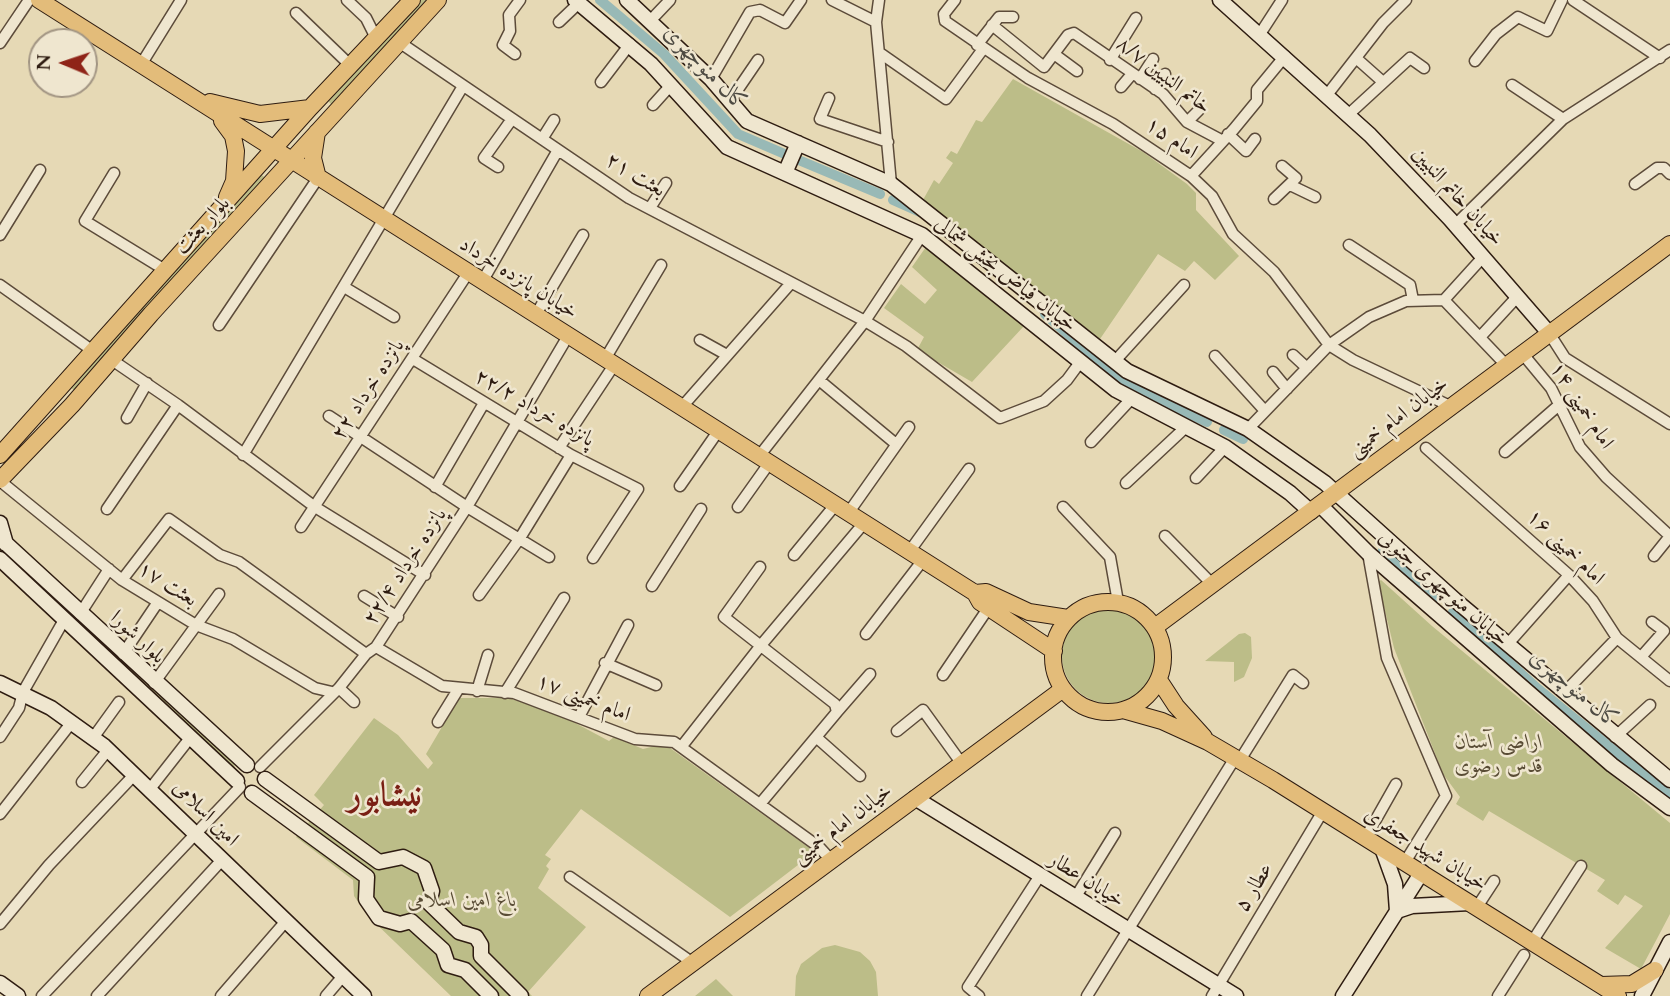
<!DOCTYPE html>
<meta charset="utf-8">
<style>
body{margin:0}
#map{position:relative;width:1670px;height:996px;overflow:hidden;background:#e6d9b5;font-family:Cardo,serif}
canvas{display:block}
.north{position:absolute;left:28px;top:28px;width:70px;height:70px;box-sizing:border-box;background:#efe6cf;border:2px solid #a29583;border-radius:50%;rotate:272deg;font-size:19px;font-weight:700;line-height:28px;text-align:center;color:#2e1c11}
.north::after{content:'';display:block;margin:auto;width:24px;height:32px;background:#8f2418;clip-path:polygon(50% 0,100% 100%,50% 72%,0 100%)}
</style>
<div id="map">
<canvas width="1670" height="996"></canvas>
<div class="north">N</div>
</div>
<script>
const c = document.querySelector('canvas').getContext('2d');
c.lineJoin = 'round';
function paint(path, color) { c.fillStyle = color; c.fill(path, 'evenodd'); }
const shape = rows => new Path2D(rows.map(r => 'M' + r).join(''));
function strokePath(path, color, width, dash) { c.strokeStyle = color; c.lineWidth = width; c.lineCap = dash ? 'butt' : 'round'; c.setLineDash(dash || []); c.stroke(path); }
function label(font, color, halo, rows, align = 'center') {
  c.font = font + ' Cardo,Amiri,serif'; c.lineWidth = 5; c.setLineDash([]); c.textBaseline = 'middle'; c.strokeStyle = halo; c.fillStyle = color; for (const [text, x, y, turn = 0] of rows) {
    c.save(); c.translate(x, y); c.rotate((+turn || 0) * Math.PI / 180); c.textAlign = isNaN(turn) ? turn : align; if (halo) c.strokeText(text, 0, 0); c.fillText(text, 0, 0); c.restore();
  }
}
paint(shape([
 [421,0,428,0,332,105,328,101],
 [1013,79,1143,152,1187,184,1196,193,1196,210,1239,256,1215,280,1194,261,1185,271,1158,254,1100,339,923,200,934,180,939,184,953,163,946,158,951,151,957,154,976,120,982,122],
 [261,174,265,178,75,391,70,387],
 [928,244,1024,326,972,382,917,350,924,337,884,308,901,284,925,304,937,290,912,267],
 [0,544,234,764,235,768,0,551],
 [1381,580,1432,626,1670,823,1670,914,1641,969,1605,948,1643,906,1625,895,1618,905,1597,891,1605,880,1489,811,1483,821,1456,804,1460,797,1443,774,1394,648,1378,582],
 '1062 656a47 47 0 1 1 94 0a47 47 0 1 1-94 0Z',
 [1245,633,1251,637,1252,658,1244,677,1234,682,1234,662,1205,661,1239,634],
 [459,698,509,698,564,717,609,741,614,737,643,749,659,745,670,748,815,852,730,917,581,809,545,855,551,859,546,866,549,869,538,888,586,927,528,992,532,996,451,996,367,915,354,896,353,880,296,837,324,805,314,795,374,718,398,735,428,769,433,763,426,754],
 [835,945,860,952,870,961,876,972,878,996,795,996,796,976,801,964,822,948],
 [716,979,733,996,695,996]
]), '#bcbd88');
strokePath(shape([
 [600,0,664,54,738,134,787,155],
 [801,161,880,194],
 [893,200,920,212],
 [1045,314,1123,383,1207,422],
 [1224,430,1243,439],
 [1383,550,1436,598],
 [1453,612,1538,689,1670,796]
]), '#98b9b6', 10);
const street = shape([
 [347,0,366,18,376,38],
 [832,0,876,22],
 [879,0,876,22,891,184],
 [955,0,944,14,945,21,1028,78,1113,124,1191,176,1212,196,1233,234,1274,272,1329,345,1353,360,1450,406],
 [1573,0,1660,58],
 [296,13,351,66],
 [650,21,670,0],
 [559,22,579,3],
 [992,25,1044,67,1068,35,1074,33,1163,94,1187,122,1221,140],
 [1260,34,1282,0],
 [399,42,629,198,865,321,906,346,1000,418,1044,401,1067,380,1081,361],
 [0,43,29,0],
 [977,45,999,17,1013,17],
 [880,53,946,99,983,49],
 [515,54,503,45,510,31,509,15,520,0],
 [1054,54,1077,71],
 [1356,58,1383,82],
 [1110,60,1136,18],
 [1475,61,1496,34,1518,17,1547,31,1562,0],
 [142,63,181,0],
 [711,79,750,12,760,10,785,23,801,0],
 [1140,79,1153,59],
 [601,82,630,44],
 [1512,85,1563,119],
 [1121,87,1132,74],
 [1155,89,1165,74],
 [1327,95,1383,23,1406,0],
 [829,98,820,119,888,142],
 [730,101,758,60],
 [653,105,671,85],
 [1349,114,1410,58,1424,68],
 [1187,122,1199,110],
 [1228,134,1246,151,1255,139],
 [542,139,554,120],
 [498,167,484,158,512,119],
 [114,173,85,221,165,270],
 [1191,176,1234,129,1257,101,1257,90,1285,56],
 [1635,184,1657,168,1664,168,1670,174],
 [1290,185,1315,197],
 [1274,199,1296,178,1282,166],
 [650,208,666,183],
 [1455,225,1563,119,1670,50],
 [0,235,40,170],
 [1349,245,1410,285,1413,300],
 [482,282,558,150],
 [0,285,93,351],
 [344,287,394,317],
 [1444,300,1483,257],
 [535,316,583,235],
 [219,325,318,178],
 [1549,333,1565,358,1670,424],
 [1481,336,1517,297],
 [700,340,727,355],
 [1522,353,1551,388,1580,447,1606,477,1670,536],
 [1293,355,1307,368],
 [1215,356,1265,411],
 [413,359,571,455,638,489,593,558],
 [605,359,661,265],
 [112,360,178,405,315,507,425,575],
 [1115,361,1184,285],
 [1273,372,1287,389],
 [819,380,896,444],
 [681,408,791,283],
 [127,418,147,383],
 [1248,429,1329,345,1369,317,1406,301,1444,300,1506,365],
 [1091,442,1132,398],
 [559,448,614,365],
 [1426,448,1569,575,1593,601,1617,638,1670,681],
 [1505,452,1559,405],
 [243,455,463,86],
 [760,455,865,321,922,235],
 [1196,478,1225,447],
 [0,481,122,580,196,625,233,639,315,688,332,692],
 [1126,483,1187,426],
 [680,486,719,430],
 [435,487,484,403],
 [738,507,770,462],
 [1063,507,1110,557,1118,602],
 [107,509,178,405],
 [849,512,909,427],
 [301,527,468,273],
 [1165,536,1213,585],
 [909,552,969,469],
 [1368,553,1387,658,1446,796,1405,862],
 [794,555,836,504],
 [1654,556,1670,536],
 [549,557,467,507,568,336],
 [122,580,169,519,220,555,239,562,366,654,376,647,467,507,329,416],
 [652,586,701,509],
 [479,595,520,538,571,455],
 [364,596,398,617],
 [80,614,109,569],
 [866,634,923,560],
 [1507,645,1569,575],
 [376,647,442,686,514,693,635,739,674,742,819,847,831,860],
 [123,654,158,602],
 [1641,657,1664,631,1652,622],
 [605,663,656,685],
 [943,675,989,607],
 [154,683,219,594],
 [339,688,354,702],
 [477,691,488,655],
 [505,693,564,598],
 [1564,693,1617,638],
 [837,712,870,674],
 [579,717,628,625],
 [438,722,459,688],
 [897,731,923,710,962,764],
 [0,737,19,708,23,692,64,620],
 [816,737,860,776],
 [1615,737,1650,705],
 [93,738,119,702],
 [682,746,762,644,864,523],
 [1240,760,1293,675,1303,683],
 [260,767,339,688,366,654],
 [82,782,108,750],
 [150,789,190,738],
 [760,804,837,712,835,704,724,617,760,567],
 [0,814,72,722],
 [1366,837,1396,784],
 [570,877,693,963],
 [1075,898,1115,833],
 [1477,907,1494,881],
 [0,924,49,865,135,774],
 [1532,942,1581,866],
 [42,996,240,787],
 [97,996,221,861],
 [221,996,286,921],
 [326,996,343,976],
 [979,996,968,987,1039,877],
 [1087,996,1235,758],
 [1212,996,1323,811],
 [1498,996,1524,955]
]);
const secondary = shape([
 [575,0,651,64,727,147,922,235,1116,390,1225,447,1290,493,1311,512],
 [627,0,711,79,747,121,891,184,1127,371,1248,429,1325,483,1455,600,1670,780],
 [1220,0,1370,135,1450,219,1549,333],
 [785,173,798,143],
 [1320,505,1368,553,1612,765,1670,808],
 [0,523,6,544],
 [0,538,247,765],
 [0,559,237,781],
 [0,683,51,708,104,746,364,996],
 [265,779,379,862,403,857,424,868,432,891,429,903,459,932,476,937,481,945,481,956,521,996],
 [252,793,367,877,366,899,379,918,400,924,411,921,443,950,448,965,465,970,491,996],
 [915,798,1236,996],
 [1382,848,1395,884,1397,911,1412,906,1470,903],
 [0,983,18,996],
 [1343,996,1422,872],
 [1642,996,1670,942]
]);
const primary = shape([
 [39,0,975,593,980,602,1054,651],
 [210,102,260,114,310,108],
 [222,121,233,136,236,151,234,181,227,197],
 [317,132,313,158,318,178],
 [0,455,310,108,412,0],
 [0,480,72,405,151,314,438,0],
 [975,593,986,592,1029,612,1068,618],
 '1053 657a55 55 0 1 1 110 0a55 55 0 1 1-110 0Z',
 [1155,627,1670,244],
 [1159,680,1176,706,1204,737],
 [1123,710,1162,721,1208,742,1273,780,1618,996],
 [1601,985,1632,984,1655,970],
 [648,996,1063,689]
]);
strokePath(street, '#5c4b3a', 13);
strokePath(secondary, '#2e1c11', 17);
strokePath(primary, '#2e1c11', 18);
strokePath(street, '#efe6cf', 10);
strokePath(secondary, '#efe6cf', 14);
strokePath(primary, '#e3bc7a', 16);
label('21px', '#2e1c11', '#efe6cf', [
 ["خاتم النبیین ۸/۷",1163,76,37],
 ["امام ۱۵",1171,139,34],
 ["بعثت ۲۱",635,176,31],
 ["خیابان خاتم النبیین",1457,197,48],
 ["بلوار بعثت",203,226,-47],
 ["خیابان فیاض بخش شمالی",1005,275,38],
 ["خیابان پانزده خرداد",518,279,32],
 ["پانزده خرداد ۲۲",369,390,-57],
 ["امام خمینی ۱۴",1581,406,57],
 ["پانزده خرداد ۲۲/۲",534,409,30],
 ["خیابان امام خمینی",1399,418,-37],
 ["امام خمینی ۱۶",1565,548,44],
 ["پانزده خرداد ۲۲/۴",406,567,-57],
 ["بعثت ۱۷",167,585,32],
 ["خیابان منوچهری جنوبی",1443,589,41],
 ["بلوار شورا",137,638,43],
 ["امام خمینی ۱۷",583,699,21],
 ["امین اسلامی",205,814,45],
 ["خیابان امام خمینی",843,825,-37],
 ["خیابان شهید جعفری",1425,850,32],
 ["خیابان عطار",1086,881,32],
 ["عطار ۵",1255,888,-59]
]);
label('italic 21px', '#594c35', '#efe6cf', [
 ["اراضی آستان",1499,743],
 ["قدس رضوی",1499,767],
 ["باغ امین اسلامی",462,901]
]);
label('italic 23px', '#4e4b43', '#efe6cf', [
 ["کال منوچهری",705,69,46],
 ["کال منوچهری",1574,690,40]
]);
label('bold 35px', '#7a1f14', '#efe6cf', [
 ["نیشابور",385,797]
]);
</script>
